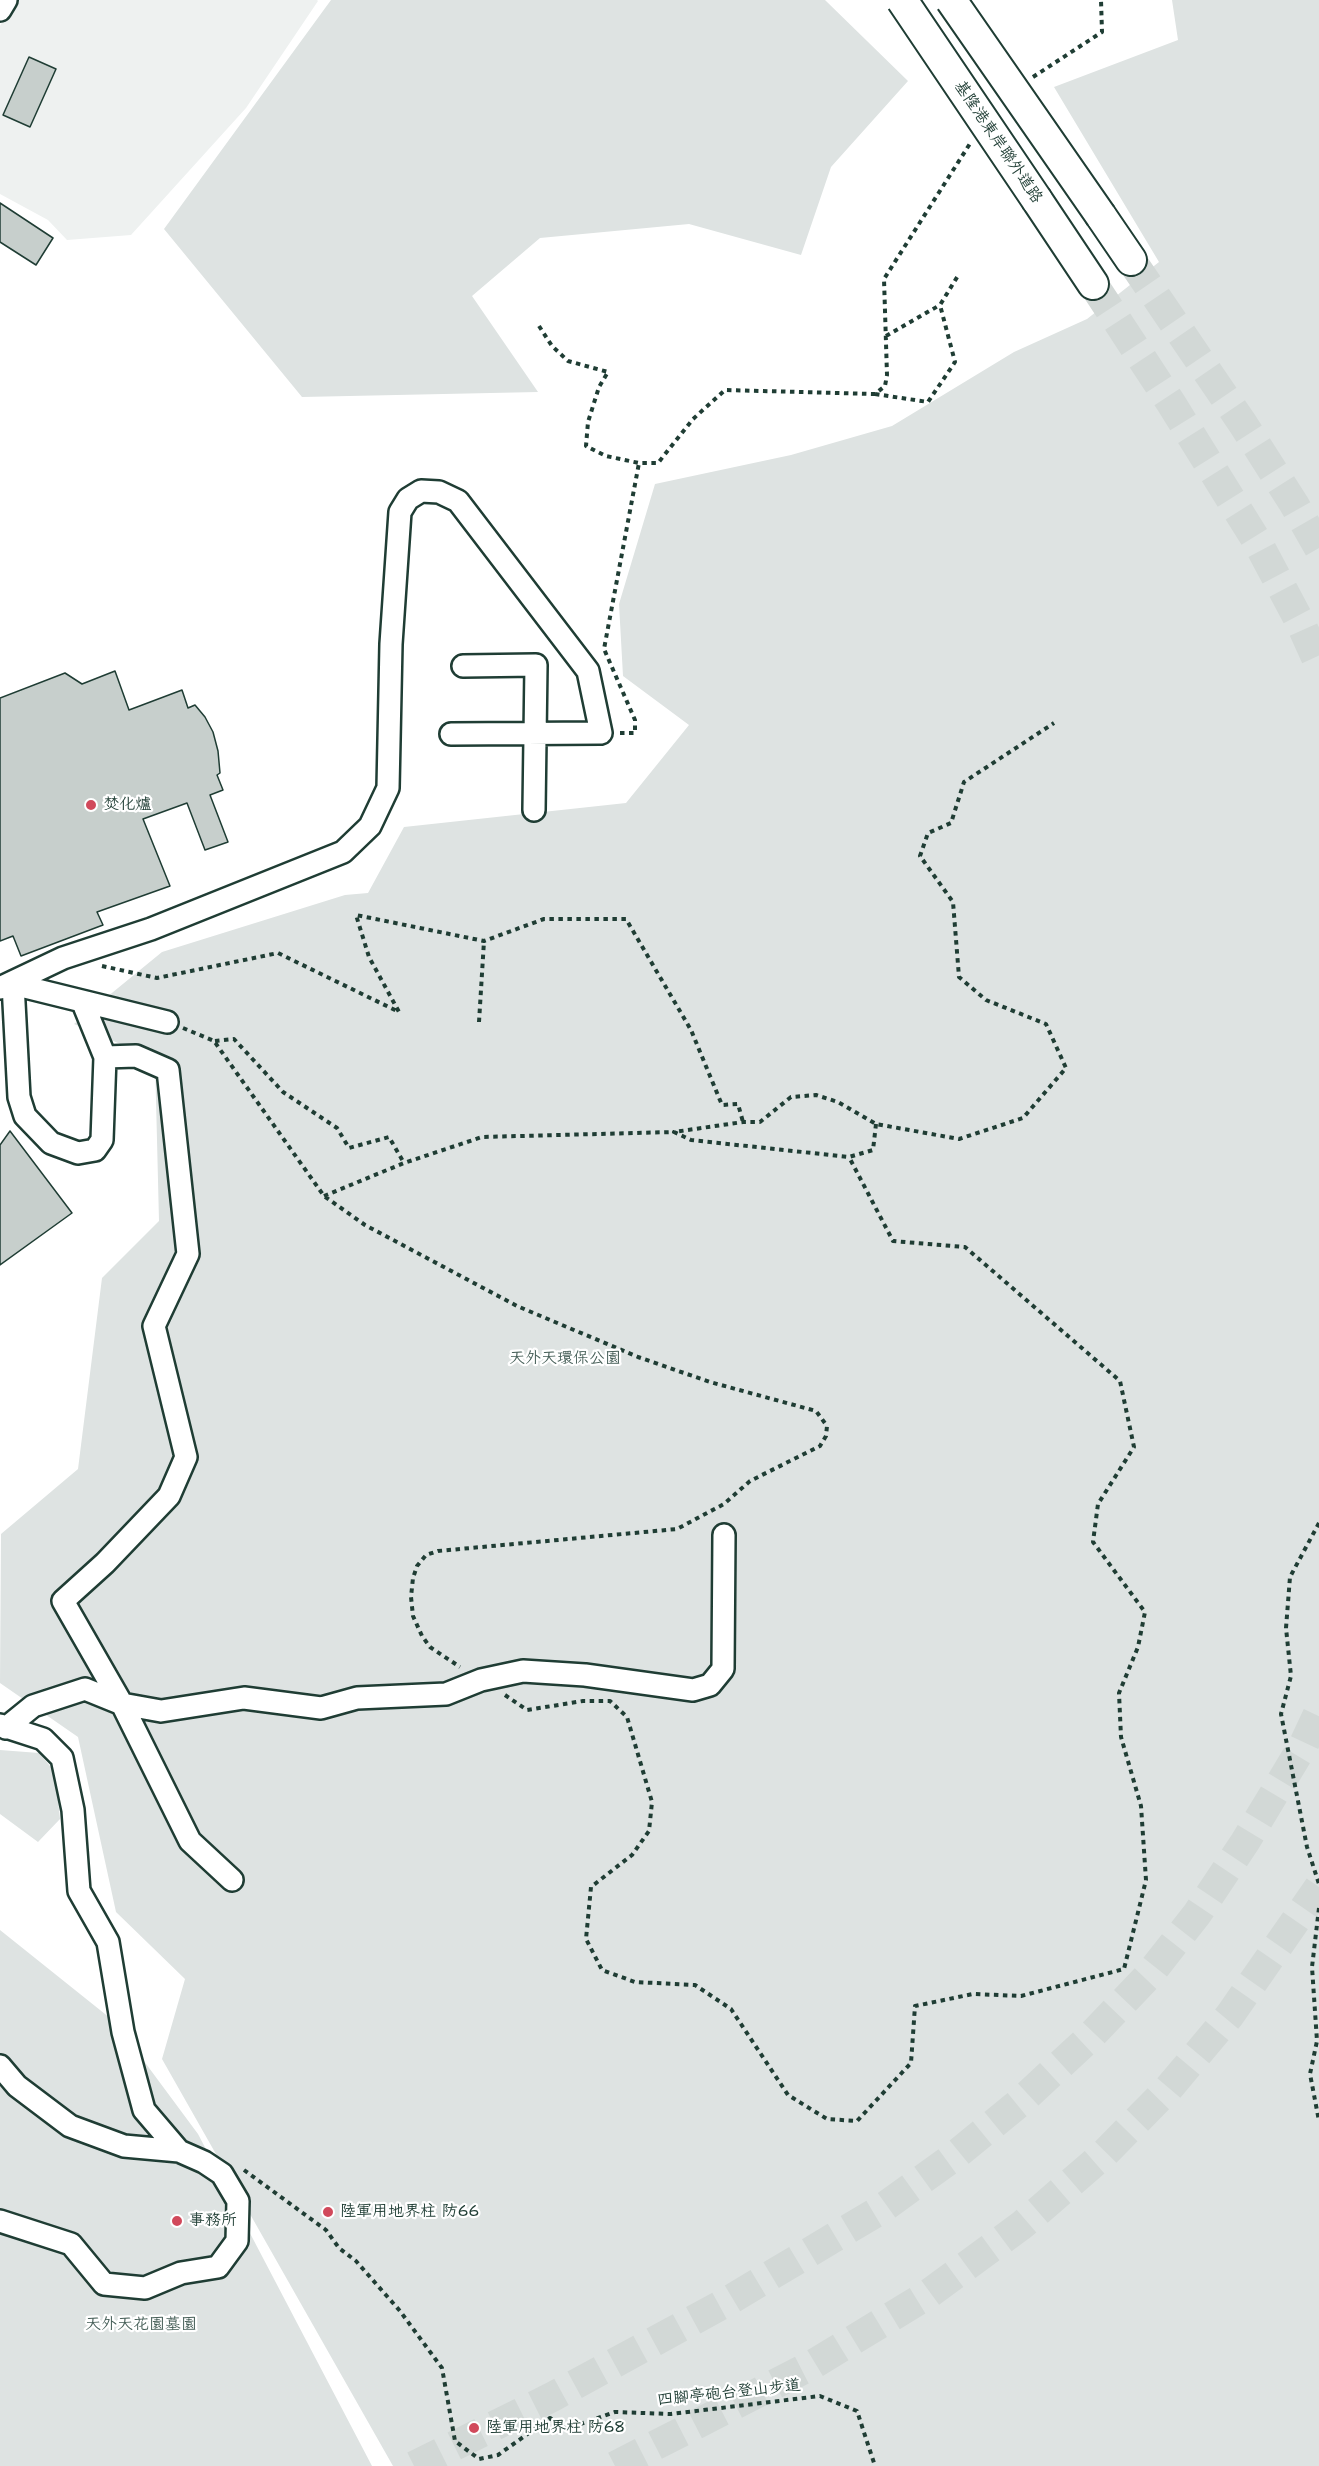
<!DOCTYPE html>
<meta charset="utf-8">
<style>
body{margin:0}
canvas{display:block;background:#fff}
</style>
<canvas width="1319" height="2466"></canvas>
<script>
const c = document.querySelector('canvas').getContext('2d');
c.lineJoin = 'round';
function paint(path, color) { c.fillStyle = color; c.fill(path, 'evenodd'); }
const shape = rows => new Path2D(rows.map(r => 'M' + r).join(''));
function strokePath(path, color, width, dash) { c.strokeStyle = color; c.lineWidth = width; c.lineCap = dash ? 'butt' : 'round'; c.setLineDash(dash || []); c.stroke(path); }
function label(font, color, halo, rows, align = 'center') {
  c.font = font + ' "Shantell Sans","LXGW WenKai TC",sans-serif'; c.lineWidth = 4.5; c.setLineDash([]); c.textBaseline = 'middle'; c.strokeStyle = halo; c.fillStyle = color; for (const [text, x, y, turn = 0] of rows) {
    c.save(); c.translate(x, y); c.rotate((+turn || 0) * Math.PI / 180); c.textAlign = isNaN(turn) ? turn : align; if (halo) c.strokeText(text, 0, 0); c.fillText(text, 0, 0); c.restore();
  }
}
paint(shape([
 [14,0,317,0,318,1,246,108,131,235,67,240,48,220,0,194,0,26]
]), '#eef1f0');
paint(shape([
 [331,0,825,0,908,81,831,167,801,255,689,224,540,238,472,296,538,392,302,397,164,229],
 [1172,0,1319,0,1319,2466,393,2466,162,2059,185,1979,116,1912,78,1737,0,1683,1,1534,78,1469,102,1278,159,1221,155,1059,74,1024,162,952,345,895,368,893,404,827,626,803,689,725,623,676,619,604,655,484,791,455,892,426,1014,352,1087,319,1159,262,1054,87,1178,40],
 [0,1750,39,1753,55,1772,60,1819,38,1842,0,1814],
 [0,1930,115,2022,198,2134,372,2466,0,2466]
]), '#dee3e2');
const building = shape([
 [29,57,56,69,30,127,3,115,29,57],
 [0,203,53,238,36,265,0,242,0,203],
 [115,671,129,710,182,690,188,708,195,705,205,717,213,732,218,751,220,773,217,775,223,790,210,795,228,842,205,850,187,803,143,819,170,886,97,912,103,925,21,956,13,936,0,941,0,698,65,673,82,684,115,671],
 [10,1131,72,1213,0,1265,0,1145,10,1131]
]);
paint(building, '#c7cfcc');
strokePath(building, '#1f3d34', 1.5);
strokePath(shape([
 [1131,260,1243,424,1294,504,1319,548],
 [1093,284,1171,403,1258,543,1300,622,1319,664],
 [414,2466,554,2396,723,2304,880,2210,952,2158,1019,2103,1087,2040,1149,1975,1197,1914,1245,1842,1304,1744,1319,1712],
 [615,2466,812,2365,927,2295,1022,2225,1103,2155,1168,2089,1230,2015,1319,1887]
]), '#d2d8d6', 30, [30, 15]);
const minor = shape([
 [0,10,6,0],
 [463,666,536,665,534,810],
 [13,984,19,1097,25,1116,51,1143,78,1153,95,1150,102,1140,105,1057],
 [13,984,167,1022],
 [0,988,63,958,151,929,343,852,370,826,388,788,391,644,400,512,408,499,421,491,439,492,458,501,588,671,601,733,451,734],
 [83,1003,105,1057,136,1056,168,1070,188,1254,154,1326,186,1457,169,1496,105,1563,63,1601,122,1704,190,1841,232,1880],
 [0,1725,43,1739,62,1758,73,1810,79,1891,108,1942,123,2032,144,2110,179,2151],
 [6,1728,33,1706,85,1689,122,1704,161,1711,244,1698,321,1708,357,1698,446,1694,481,1680,523,1671,585,1675,693,1690,710,1685,723,1669,724,1535],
 [0,2066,17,2086,70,2126,124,2146,179,2151,204,2162,222,2174,238,2201,237,2241,218,2267,181,2273,145,2288,104,2284,71,2244,0,2221]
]);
const highway = shape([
 [1037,200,1093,284],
 [1101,216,1131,260]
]);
strokePath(minor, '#1f3d34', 26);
strokePath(highway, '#1f3d34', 34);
strokePath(shape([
 [1033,77,1102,32,1101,0],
 [539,326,552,346,568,361,608,372,599,387,588,422,586,446,606,456,639,463,658,463,693,419,725,390,875,394,885,386,887,375,884,279,971,142],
 [886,336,940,305],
 [875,394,928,402,955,362,940,305,959,274],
 [620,733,635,733,635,720,604,649,639,463],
 [102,966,157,978,278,953,399,1012,369,957,356,915,484,941,544,919,626,919,691,1030,722,1105,738,1104,743,1122],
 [479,1022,484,941],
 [183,1028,214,1041,324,1196,365,1225,517,1306,638,1357,710,1382,816,1411,827,1426,826,1436,820,1446,750,1481,724,1504,677,1529,438,1551,426,1555,417,1566,413,1578,411,1597,413,1616,422,1636,430,1647,460,1667],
 [215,1041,234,1039,283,1092,337,1128,349,1148,389,1137,404,1163],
 [876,1124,873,1150,849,1157,691,1140,674,1132,743,1122,760,1122,791,1097,816,1095,838,1102,876,1124,959,1139,1023,1118,1066,1068,1046,1024,986,1000,959,977,953,902,920,856,928,833,951,823,964,782,1054,723],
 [324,1196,404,1163,482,1137,674,1132],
 [1319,1523,1290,1577,1286,1628,1291,1676,1281,1714,1307,1847,1319,1884],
 [505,1695,527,1710,583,1701,610,1701,627,1717,652,1802,649,1831,632,1855,591,1887,586,1939,602,1970,635,1982,695,1985,731,2009,788,2095,827,2119,857,2121,911,2063,915,2006,973,1994,1021,1996,1124,1969,1146,1880,1141,1806,1121,1737,1119,1693,1138,1647,1145,1612,1093,1542,1098,1504,1134,1447,1120,1381,965,1247,893,1241,849,1157],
 [1319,1908,1312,1967,1317,2041,1310,2074,1319,2121],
 [244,2170,326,2230,339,2248,356,2261,400,2311,442,2368,455,2441,479,2459,498,2455,550,2418,566,2429,615,2412,671,2414,820,2396,857,2411,875,2466]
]), '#1f3d34', 4, [4.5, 4.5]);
strokePath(minor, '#fff', 21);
strokePath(highway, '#fff', 30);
const highwayBridge = shape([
 [902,0,1037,200],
 [951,0,1101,216]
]);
strokePath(highwayBridge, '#1f3d34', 34, []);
strokePath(highwayBridge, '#fff', 30);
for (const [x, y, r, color] of [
 [91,805,6,"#d1495b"],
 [328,2212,6,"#d1495b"],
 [177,2221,6,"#d1495b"],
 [474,2428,6,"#d1495b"]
]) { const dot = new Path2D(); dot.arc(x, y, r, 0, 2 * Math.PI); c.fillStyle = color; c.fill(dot); strokePath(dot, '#fff', 2); }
label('16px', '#1f3d34', '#fff', [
 ["基隆港東岸聯外道路",998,142,56],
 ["四腳亭砲台登山步道",729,2393,-6]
]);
label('16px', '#1f3d34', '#fff', [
 ["焚化爐",103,805],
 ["陸軍用地界柱 防66",340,2212],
 ["事務所",189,2221],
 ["陸軍用地界柱 防68",486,2428]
], 'left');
label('16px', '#455e57', '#fff', [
 ["天外天環保公園",565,1359],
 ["天外天花園墓園",141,2325]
]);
</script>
